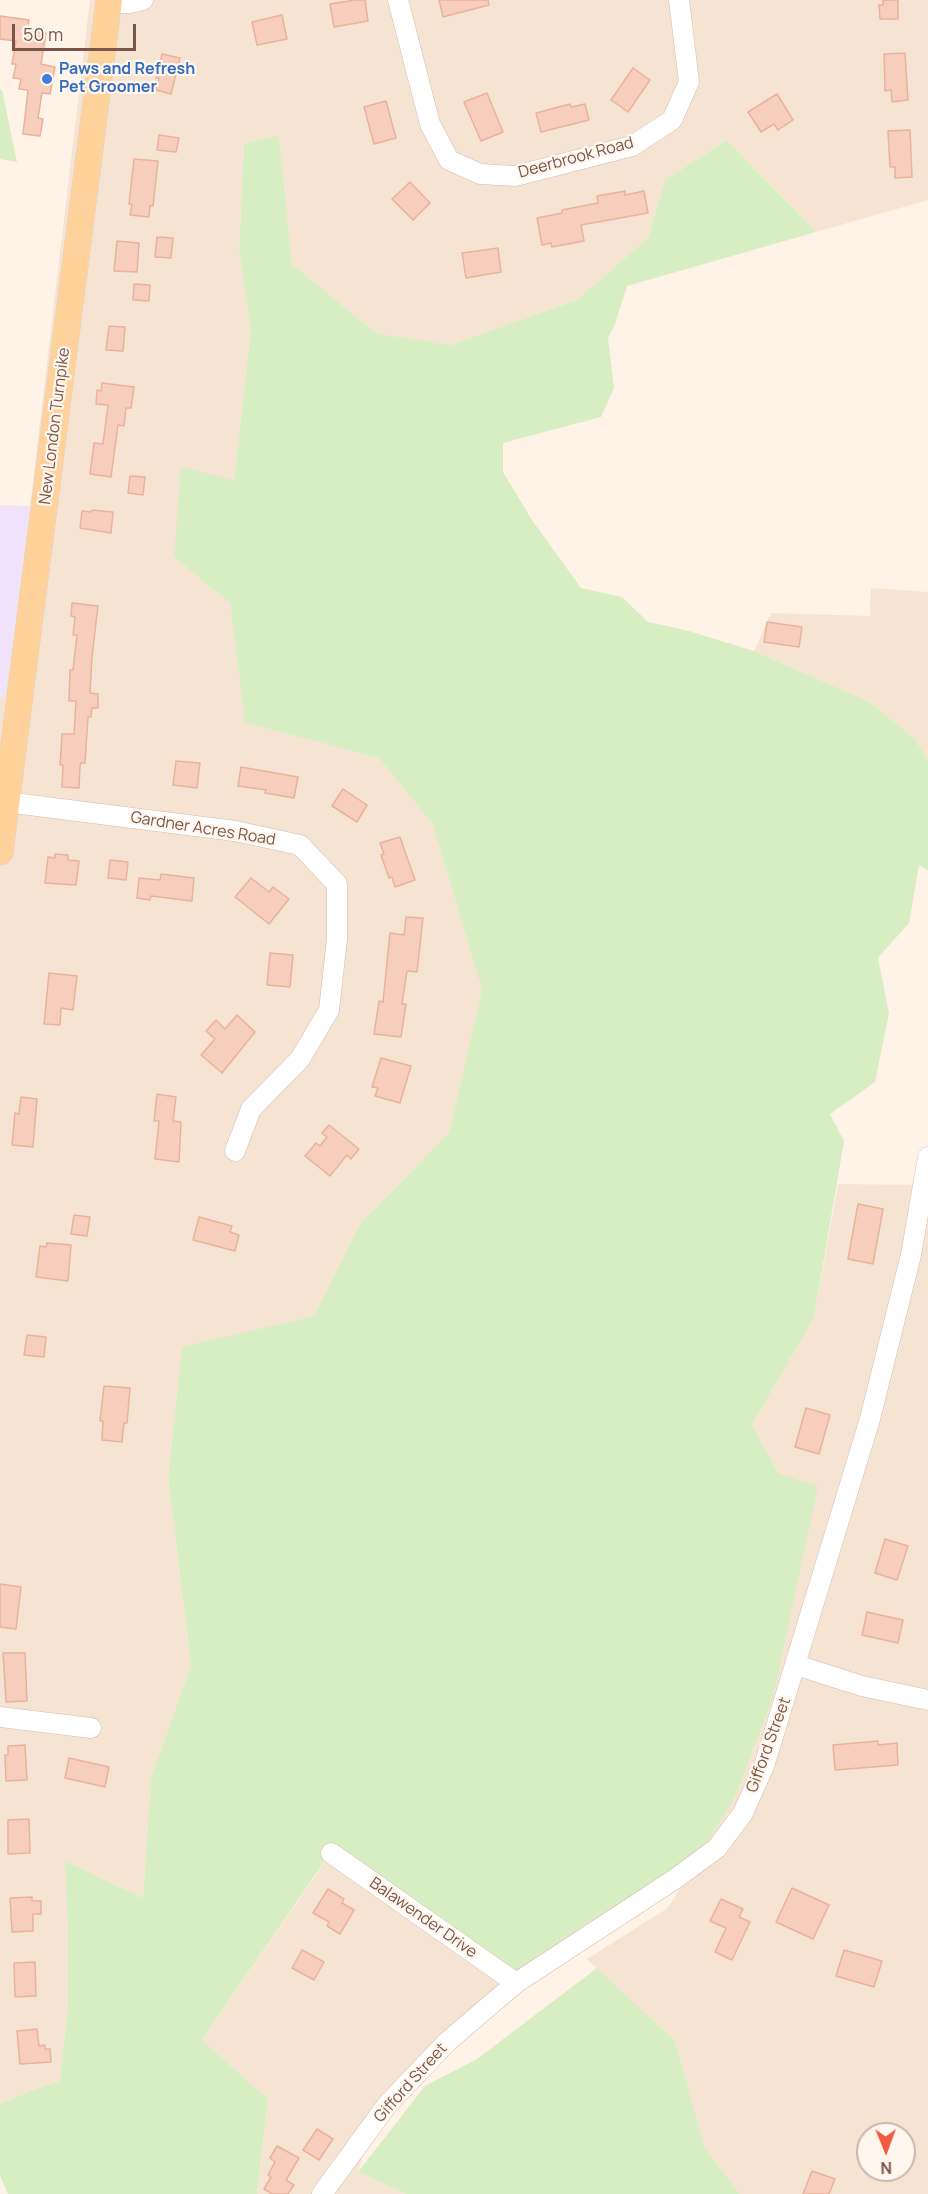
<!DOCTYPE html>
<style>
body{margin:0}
#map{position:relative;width:928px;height:2194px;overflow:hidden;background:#fef3e6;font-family:Manrope,sans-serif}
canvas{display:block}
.north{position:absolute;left:856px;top:2122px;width:60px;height:60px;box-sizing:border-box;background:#fff7ee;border:2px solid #cab7ac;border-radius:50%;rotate:179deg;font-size:16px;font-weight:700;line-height:24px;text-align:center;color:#7a5648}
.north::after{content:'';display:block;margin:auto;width:21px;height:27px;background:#f15a41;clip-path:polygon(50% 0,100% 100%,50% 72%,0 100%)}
.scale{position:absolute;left:12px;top:24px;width:124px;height:27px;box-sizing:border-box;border:3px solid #7a5648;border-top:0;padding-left:8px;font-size:18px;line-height:21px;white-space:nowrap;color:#7a5648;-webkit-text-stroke:4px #fff7ee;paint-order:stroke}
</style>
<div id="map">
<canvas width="928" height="2194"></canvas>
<div class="north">N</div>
<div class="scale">50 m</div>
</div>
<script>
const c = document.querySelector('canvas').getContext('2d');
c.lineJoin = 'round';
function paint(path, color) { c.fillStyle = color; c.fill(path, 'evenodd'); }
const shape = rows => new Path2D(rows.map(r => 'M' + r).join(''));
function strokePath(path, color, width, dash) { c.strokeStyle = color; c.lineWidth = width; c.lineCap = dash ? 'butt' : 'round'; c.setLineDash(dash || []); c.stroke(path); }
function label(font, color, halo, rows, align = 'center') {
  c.font = font + ' Manrope,sans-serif'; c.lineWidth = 4.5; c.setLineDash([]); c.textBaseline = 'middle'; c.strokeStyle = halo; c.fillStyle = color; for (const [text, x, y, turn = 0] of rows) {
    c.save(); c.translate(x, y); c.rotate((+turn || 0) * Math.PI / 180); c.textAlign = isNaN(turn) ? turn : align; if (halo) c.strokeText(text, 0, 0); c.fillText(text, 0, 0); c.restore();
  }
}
paint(shape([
 [90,0,928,0,928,200,816,232,726,140,665,180,648,238,577,300,450,345,376,333,292,264,279,135,244,144,239,252,251,328,234,480,174,557,230,603,245,723,379,758,433,825,482,990,449,1133,360,1224,314,1316,182,1348,168,1476,191,1665,151,1778,143,1898,65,1861,68,1937,68,2006,60,2081,41,2087,0,2104,0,697,5,696,30,506],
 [871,588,928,592,928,760,915,739,870,702,754,651,771,613,870,616],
 [838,1184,928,1185,928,2194,740,2194,705,2150,675,2041,587,1959,668,1908,736,1795,779,1474,752,1425,814,1318],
 [868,2134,904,2134,904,2170,868,2170],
 [331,1853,500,1983,382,2095,358,2172,406,2194,257,2194,268,2099,202,2040]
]), '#f6e4d3');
paint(shape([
 [0,505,30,506,5,697,0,697]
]), '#f0e2fb');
paint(shape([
 [0,89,2,90,17,162,0,159],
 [279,135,292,264,376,333,450,345,577,300,648,238,665,180,726,140,816,232,627,286,615,324,608,338,614,388,601,417,503,443,503,472,532,520,581,588,622,597,648,622,689,631,754,651,870,702,915,739,928,760,928,870,919,865,909,923,878,958,889,1013,875,1082,830,1114,844,1141,814,1318,752,1425,779,1474,818,1486,773,1697,736,1795,705,1847,500,1983,330,1853,202,2040,268,2099,257,2194,8,2194,0,2176,0,2104,41,2087,60,2081,68,2006,68,1937,65,1861,143,1898,151,1778,191,1665,168,1476,182,1347,314,1316,360,1224,449,1133,482,990,433,825,379,758,245,723,230,603,174,557,181,467,234,480,251,328,239,252,244,144],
 [597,1968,675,2041,705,2149,740,2194,406,2194,358,2172,425,2086,477,2059]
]), '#d7edc2');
const building = shape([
 [355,0,365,0,368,21,334,27,330,4,355,0],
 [439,0,488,0,489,5,443,17,439,0],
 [883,0,898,0,898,19,880,19,879,5,883,5,883,0],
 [282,15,287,39,257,45,252,22,282,15],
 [0,16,29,20,27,30,46,33,41,64,55,67,50,94,42,93,38,118,43,119,40,136,23,134,28,90,19,89,21,79,13,78,16,64,12,64,16,41,0,39,0,16],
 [905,53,908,100,892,102,891,90,885,91,884,54,905,53],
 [162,54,180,58,171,94,156,90,159,78,156,78,162,54],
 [633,68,650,80,628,112,611,100,633,68],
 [487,93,503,132,481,141,464,102,487,93],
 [777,94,793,120,778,130,774,124,761,132,748,112,777,94],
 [386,101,396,138,374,144,364,107,386,101],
 [570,104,571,107,585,104,589,120,541,132,536,113,570,104],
 [910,130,912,177,895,178,895,167,890,167,888,131,910,130],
 [159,135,179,138,176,152,157,150,159,135],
 [134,159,158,161,153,206,150,206,149,217,130,215,132,204,129,204,134,159],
 [410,182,430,203,413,220,392,199,410,182],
 [625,191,625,195,644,191,648,213,581,225,584,241,552,247,551,243,542,245,537,218,562,213,562,210,598,203,597,196,625,191],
 [157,237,173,238,171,258,155,257,157,237],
 [117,241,139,243,137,272,114,271,117,241],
 [498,248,501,272,466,278,462,253,498,248],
 [134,284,150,285,149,301,133,300,134,284],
 [109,326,125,327,123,351,106,350,109,326],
 [102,383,134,387,131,408,126,408,124,426,118,425,111,477,90,474,94,443,103,444,108,405,96,404,97,390,101,391,102,383],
 [130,476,145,477,143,495,128,493,130,476],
 [92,510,113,512,111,533,80,528,82,511,91,512,92,510],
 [72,603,98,606,92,657,90,693,98,694,98,708,92,708,91,717,88,717,85,763,81,763,80,766,79,788,62,787,63,765,60,765,62,734,74,734,76,701,69,701,70,670,73,670,77,635,73,635,75,617,71,616,72,603],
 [767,622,802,627,799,647,764,642,767,622],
 [176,761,200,763,197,788,173,785,176,761],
 [241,767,298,777,294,798,265,793,266,790,238,786,241,767],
 [343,789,367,805,357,822,332,806,343,789],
 [400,837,415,880,395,887,392,877,389,878,381,855,384,854,380,843,400,837],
 [55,854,68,855,68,860,79,861,76,885,45,883,48,857,55,858,55,854],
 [110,860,128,862,126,880,108,878,110,860],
 [161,874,194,878,192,901,151,896,150,900,137,898,139,878,160,880,161,874],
 [251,878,269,892,273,887,289,899,269,924,235,897,251,878],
 [406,917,423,918,417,972,407,971,402,1004,406,1004,401,1037,374,1034,379,1001,383,1002,390,933,404,935,406,917],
 [270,953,293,955,290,987,267,985,270,953],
 [49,973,77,976,73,1010,61,1008,60,1025,44,1024,49,973],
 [237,1015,255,1032,222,1073,201,1055,215,1039,206,1031,216,1020,225,1029,237,1015],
 [381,1058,411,1066,400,1103,375,1096,378,1088,372,1087,381,1058],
 [157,1094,176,1097,173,1121,181,1122,179,1162,155,1159,159,1121,154,1121,157,1094],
 [21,1097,37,1099,33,1147,12,1145,15,1113,19,1114,21,1097],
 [329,1125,359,1149,351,1159,347,1155,330,1176,305,1156,316,1143,320,1146,327,1137,322,1133,329,1125],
 [858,1204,883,1209,873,1264,848,1259,858,1204],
 [74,1215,90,1217,87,1236,71,1234,74,1215],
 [199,1217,232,1226,230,1232,239,1235,235,1251,193,1240,199,1217],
 [47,1243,71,1245,68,1281,36,1277,40,1246,46,1247,47,1243],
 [27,1335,46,1337,44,1357,24,1355,27,1335],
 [104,1386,130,1388,127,1423,124,1423,122,1442,102,1440,103,1421,100,1421,104,1386],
 [806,1408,830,1415,819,1454,795,1447,806,1408],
 [885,1539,908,1546,897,1580,875,1573,885,1539],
 [0,1584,21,1587,16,1629,0,1627,0,1584],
 [867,1612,903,1620,898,1643,862,1635,867,1612],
 [3,1653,25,1653,27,1701,6,1702,3,1653],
 [878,1741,878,1745,897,1743,898,1765,835,1770,833,1745,878,1741],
 [25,1745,27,1780,6,1781,5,1755,8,1755,8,1746,25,1745],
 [69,1758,109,1767,105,1787,65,1778,69,1758],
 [29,1819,30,1853,8,1854,8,1820,29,1819],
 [792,1888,829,1905,813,1939,776,1922,792,1888],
 [328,1889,344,1899,342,1903,354,1910,340,1934,327,1926,329,1922,313,1913,328,1889],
 [32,1897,32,1901,41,1901,41,1914,33,1914,33,1931,12,1932,10,1898,32,1897],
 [721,1899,743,1909,739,1917,750,1922,732,1960,715,1952,726,1928,710,1921,721,1899],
 [302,1950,324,1962,314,1980,292,1968,302,1950],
 [844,1950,882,1961,874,1987,836,1976,844,1950],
 [35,1962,36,1996,15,1997,14,1963,35,1962],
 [37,2029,39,2046,45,2045,45,2049,50,2049,51,2062,20,2064,17,2031,37,2029],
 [317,2129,333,2139,319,2160,303,2150,317,2129],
 [277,2146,299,2158,286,2180,294,2185,288,2194,272,2194,264,2189,271,2177,268,2175,275,2162,270,2158,277,2146],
 [812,2171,835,2179,829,2194,803,2194,812,2171]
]);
paint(building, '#f6cebb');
strokePath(building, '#eab29a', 1.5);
const minor = shape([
 [398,0,430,124,449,160,480,174,515,176,632,146,672,120,689,82,679,0],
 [109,3,130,3,143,0],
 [6,802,235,831,300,845,337,884,337,939,329,1010,300,1059,251,1109,235,1151],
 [796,1665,862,1686,928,1700],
 [0,1717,91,1728],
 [331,1853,516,1983],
 [322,2194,387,2105,447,2042,516,1983,675,1879,717,1848,743,1813,764,1766,870,1419,911,1255,928,1157]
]);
const major = shape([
 [0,852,109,0]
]);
strokePath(minor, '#d4bbad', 21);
strokePath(major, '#dcd3cf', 27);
strokePath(minor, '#fff', 20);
strokePath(major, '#ffd29c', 26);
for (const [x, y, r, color] of [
 [47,79,6,"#3f7fe0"]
]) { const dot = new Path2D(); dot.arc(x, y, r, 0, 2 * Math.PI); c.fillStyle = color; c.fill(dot); strokePath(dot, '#fff7ee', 2); }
label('bold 16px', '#366cbe', '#fff7ee', [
 ["Paws and Refresh",59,70],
 ["Pet Groomer",59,88]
], 'left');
label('16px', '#7a5648', '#fff7ee', [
 ["Deerbrook Road",576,158,-15],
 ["New London Turnpike",55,426,-83],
 ["Gardner Acres Road",203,829,9],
 ["Gifford Street",769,1745,-70],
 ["Balawender Drive",423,1918,35],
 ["Gifford Street",411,2083,-48]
]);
</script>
